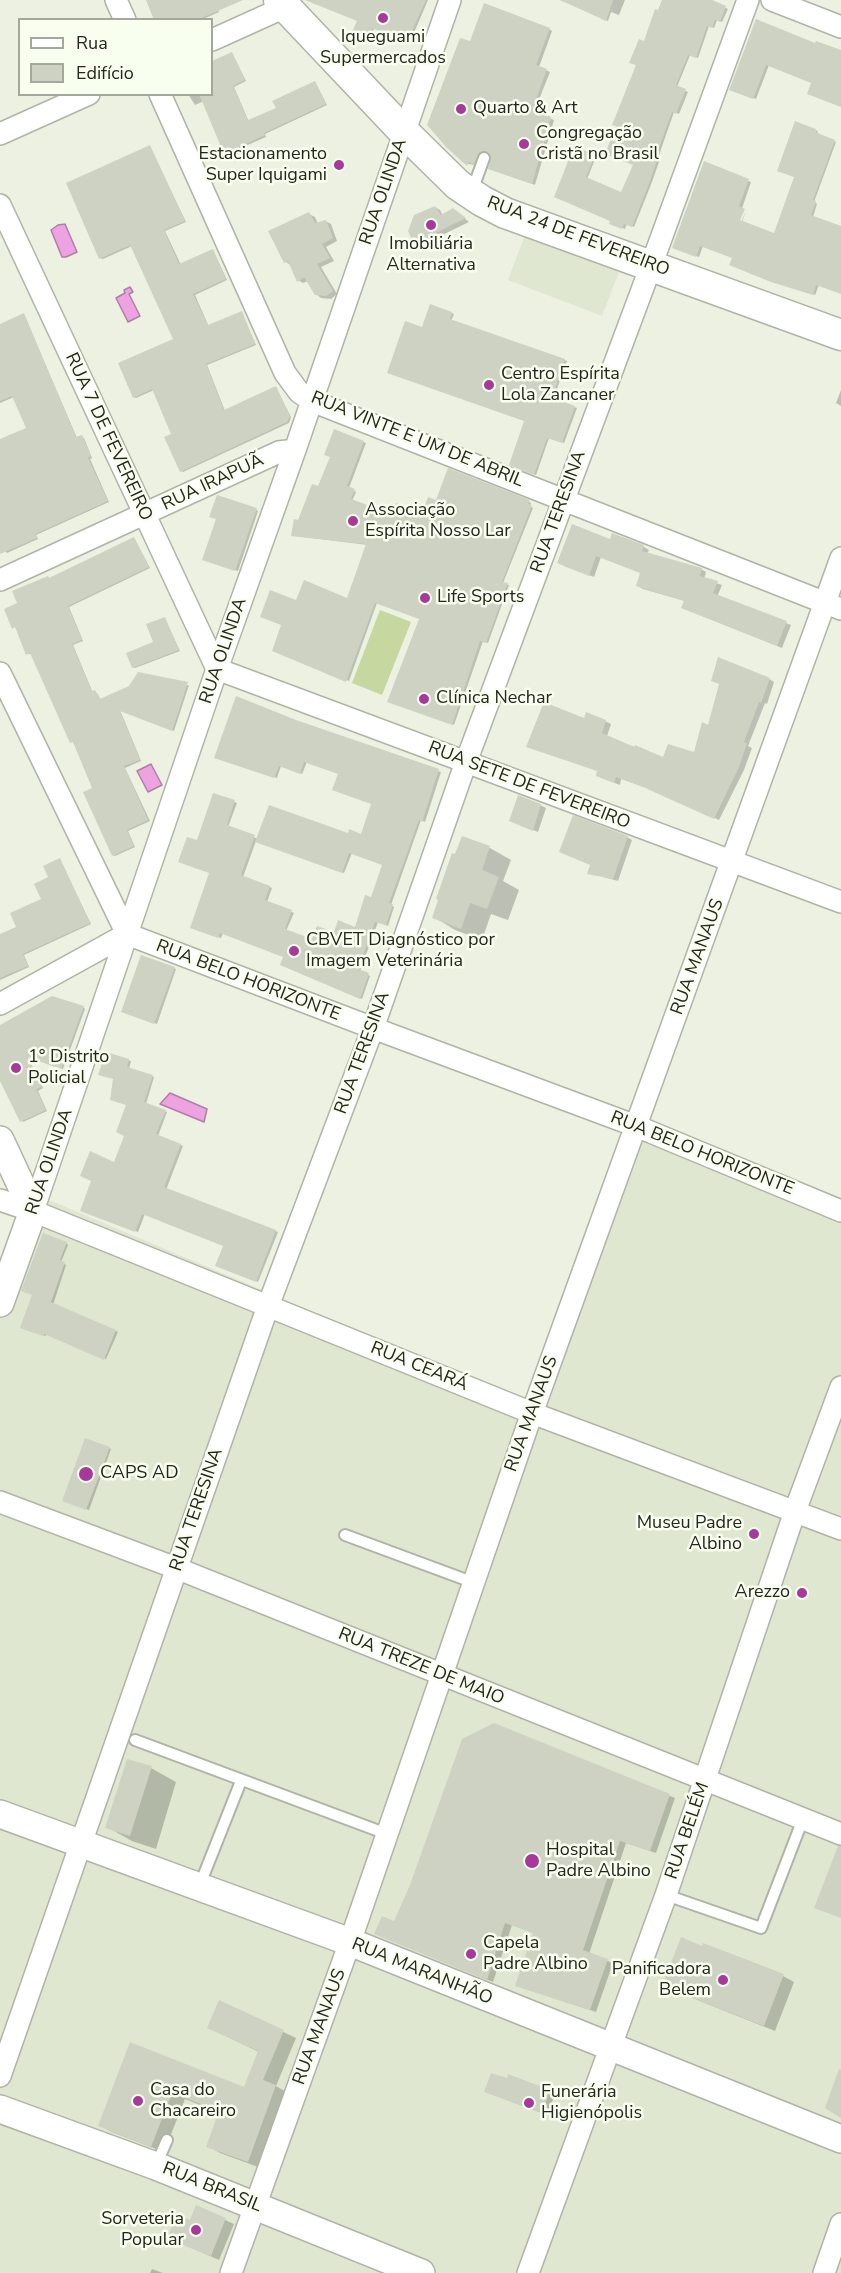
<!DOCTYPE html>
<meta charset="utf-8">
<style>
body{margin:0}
#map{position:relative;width:841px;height:2273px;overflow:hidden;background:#ecf1e2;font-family:"Nunito Sans",sans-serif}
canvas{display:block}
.legend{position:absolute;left:18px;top:18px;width:195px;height:78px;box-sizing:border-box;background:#f9ffef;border:2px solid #a4a89c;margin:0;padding:8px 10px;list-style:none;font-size:18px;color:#242620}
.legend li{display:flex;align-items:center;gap:12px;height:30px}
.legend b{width:30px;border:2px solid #a4a89c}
</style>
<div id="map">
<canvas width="841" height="2273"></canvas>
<ul class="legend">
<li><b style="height:8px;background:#fff"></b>Rua</li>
<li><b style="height:16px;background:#cdd2c3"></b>Edifício</li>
</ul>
</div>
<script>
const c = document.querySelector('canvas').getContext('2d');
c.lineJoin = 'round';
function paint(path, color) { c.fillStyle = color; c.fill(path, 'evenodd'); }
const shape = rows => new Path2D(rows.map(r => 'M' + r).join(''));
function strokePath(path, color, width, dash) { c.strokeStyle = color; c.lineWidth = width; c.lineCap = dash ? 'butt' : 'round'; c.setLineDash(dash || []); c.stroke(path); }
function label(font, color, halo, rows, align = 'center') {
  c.font = font + ' "Nunito Sans",sans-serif'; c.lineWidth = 5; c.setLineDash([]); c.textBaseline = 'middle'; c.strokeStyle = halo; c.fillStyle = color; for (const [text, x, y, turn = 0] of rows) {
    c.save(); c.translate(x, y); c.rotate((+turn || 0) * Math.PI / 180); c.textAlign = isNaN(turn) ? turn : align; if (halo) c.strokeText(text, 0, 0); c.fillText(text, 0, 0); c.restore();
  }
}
paint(shape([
 [525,235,619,272,602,316,508,280],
 [640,1122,841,1200,841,2273,0,2273,0,1301,40,1196,536,1406]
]), '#dfe7d0');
paint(shape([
 [380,610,411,622,382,695,352,683]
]), '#c6d79f');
const water = shape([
 [65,224,77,252,66,257,62,257,51,230,58,225,65,224],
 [130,287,133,292,129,294,140,316,128,322,116,298,125,293,124,290,130,287],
 [151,764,162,785,148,792,137,771,151,764],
 [170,1093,207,1109,204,1122,160,1104,170,1093]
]);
paint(water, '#eca3e0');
strokePath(water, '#b07ea6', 1.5);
paint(shape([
 [215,0,219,12,201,20,156,20],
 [313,0,428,0,410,42,374,27,372,38,356,33,358,21],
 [560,0,625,0,619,15,611,12,608,21],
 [663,0,707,0,728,9,722,22,717,20,714,28,709,26,698,58,690,55,677,87,688,92,679,114,674,112,658,158,660,159,652,182,634,227,627,224,625,229,610,223,611,221,555,197,575,148,596,157,587,179,622,195,634,164,617,126,644,43],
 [757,21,816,45,841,51,841,106,813,82,769,65,756,99,733,91],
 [549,29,552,31,539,67,550,72,534,112,554,120,535,185,493,170,493,157,489,152,482,154,477,165,468,164,447,146,471,43],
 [232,53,246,81,234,87,249,122,278,109,315,82,327,105,265,134,266,137,227,154,204,101,195,105,188,94,212,94,212,63],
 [816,130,818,132,817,134,836,142,814,202,817,204,813,217,841,240,841,293,819,285,815,295,733,265,733,258,703,246,699,257,676,249,705,163,751,182,736,226,739,227,746,211,742,222,775,235],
 [150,147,186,222,165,231,181,265,213,250,227,280,195,295,209,327,242,313,256,345,207,365,225,411,276,388,291,417,289,423,183,472,181,471,173,435,154,390,136,398,134,397,175,340,132,246,103,259,100,258],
 [435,207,440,210,443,216,458,213,469,222,426,243,413,238],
 [309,214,315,217,318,224,325,221,331,224,337,241,326,247,334,261,321,267,337,294,331,299,321,298,316,294,308,281,303,283,298,280,292,266,286,262],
 [452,313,454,314,451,321,567,361,553,400,577,408,564,443,549,438,536,475,513,465,525,421,423,329],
 [24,315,77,438,84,438,92,458,90,459,109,502,36,535,38,539,7,553,0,545,0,441,28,429,14,397,0,403,0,325],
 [841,390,841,406,836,403],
 [335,431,366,443,349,488,356,492,352,501,392,516,423,516,437,502,529,502,531,503,530,506,533,508,503,583,509,585,488,643,483,641,454,725,390,702,421,619,377,603,349,681,273,650,297,602,348,600,368,545,295,536,299,521,318,488,332,457],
 [256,510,258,511,238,571,206,560],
 [613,535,644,547,649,550,647,554,701,569,706,572,704,579,722,585,717,597,791,625,782,648,688,610,685,601,643,589,638,586,642,573,601,557,594,577,564,566,611,541],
 [134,538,150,568,69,607,83,641,73,645,93,693,97,693,101,700,189,685,174,731,120,710,141,761,125,768,150,821,128,831,135,847,115,856,113,855,94,788,75,742,71,742,32,654,27,654,17,628,14,627,19,604,48,577,50,579],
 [165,619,180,651,135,668,133,667,155,643],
 [769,679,774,682,767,704,765,703,748,746,752,748,744,770,719,820,650,789,621,779,620,785,602,778,599,771,585,720,605,721,611,724,607,736,664,759,695,754,709,727,721,684],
 [295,721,441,772,425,822,421,820,391,905,394,907,388,926,378,922,360,971,370,976,362,999,284,965,284,956,223,933,221,938,194,929,211,872,198,842,214,794,237,803,228,827,258,839,361,836,372,804,340,774,307,762,302,774,281,766,277,778,219,758],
 [256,841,344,873,352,853,384,865,372,899,356,928,313,941,286,931,294,913,267,902,272,888,243,877],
 [540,805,546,808,538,832,516,823],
 [627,837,632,840,618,881,589,873,592,865],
 [463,838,490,848,511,860,503,881,519,890,508,920,491,914,482,940,455,930,434,917],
 [60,860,91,924,24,955,29,967,0,980,0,936,18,927,43,899,50,878],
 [174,968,176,969,157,1024,125,1012],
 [83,1007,85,1009,63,1069,27,1056,43,1088,38,1091,47,1111,23,1122,0,1077,0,1026],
 [107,1053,131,1061,129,1069,154,1077,146,1104,167,1112,158,1136,183,1146,166,1190,278,1232,258,1282,219,1266,225,1245,145,1214,138,1232,84,1211,115,1164,126,1135,127,1105,115,1079],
 [66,1243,68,1245,61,1262,66,1265,53,1305,118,1332,106,1359,46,1334,46,1336,24,1329],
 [109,1448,111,1449,89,1510,65,1501],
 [494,1725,675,1798,656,1853,626,1843,589,1954,613,1963,596,2012,523,1988,534,1933,512,1925,493,1982,375,1934,395,1923],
 [151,1768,176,1782,156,1849,132,1841,107,1827],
 [783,1976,794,1982,775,2031,675,1991,664,1985],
 [220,2002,296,2038,276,2086,288,2093,261,2168,220,2153,208,2146,220,2113,185,2099,164,2152,112,2132,99,2125,131,2044,245,2089,259,2052,209,2028],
 [509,2076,555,2094,547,2115,491,2094,508,2080],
 [197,2207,234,2224,219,2260,169,2238,190,2222],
 [152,2269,163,2273,150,2273]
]), '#0003');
paint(shape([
 [146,0,243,0,197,20,154,20],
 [305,0,426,0,407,42,372,28,370,39,352,32,357,21],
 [561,0,613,0,606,21],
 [662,0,712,0,726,6,720,22,715,20,712,28,707,26,696,58,688,55,676,85,686,89,676,114,672,112,656,156,658,157,650,181,632,227,624,224,622,229,609,224,610,221,554,197,574,146,595,155,586,177,621,192,633,165,605,154,616,126,612,125,636,65,629,63,639,39,644,41,655,9,658,10],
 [484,3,550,28,536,65,547,69,532,110,551,117,532,184,488,169,491,157,486,151,479,153,474,164,468,162,467,166,446,147,427,125,460,38,470,41],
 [756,19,815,43,816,41,841,50,841,107,807,94,811,83,766,65,753,99,729,90],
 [232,52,245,80,233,86,248,120,276,108,272,101,315,81,326,104,264,133,265,135,224,154,199,94,212,94,212,61],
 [795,121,816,129,815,132,835,140,813,200,816,201,811,215,841,226,841,294,816,285,813,295,771,282,729,265,732,258,700,246,696,257,672,248,704,161,749,179,739,206,745,209,740,220,774,233,794,177,777,171],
 [150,145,185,221,164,230,179,264,213,249,226,279,193,294,208,325,242,311,255,344,206,364,224,410,276,386,290,416,287,422,180,472,164,437,171,434,152,389,133,398,118,363,173,339,130,245,99,259,66,183],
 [435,206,441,215,453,208,466,218,420,241,412,240,408,231,414,215],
 [309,212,315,223,326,220,333,238,322,244,330,258,317,264,333,291,326,296,315,295,304,277,297,282,288,261,284,263,268,231],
 [430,304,452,312,450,319,565,359,552,398,575,406,562,443,547,438,534,475,509,465,524,421,387,373,405,321,422,327],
 [24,313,76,437,82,435,91,456,88,458,108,501,35,534,37,538,0,554,0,439,26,428,12,396,0,401,0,324],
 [334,429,364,441,347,486,355,489,351,499,392,514,396,503,422,514,428,497,436,500,448,468,530,500,528,504,532,505,502,582,508,583,486,643,480,641,452,725,387,702,419,619,375,603,346,682,272,651,281,625,260,617,270,590,296,600,304,580,347,598,366,544,291,536,294,519,298,520,312,484,318,486,330,457,324,455],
 [217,495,257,508,235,571,202,560,216,519,209,517],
 [572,524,610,539,612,533,644,545,642,551,702,568,700,576,718,581,713,593,787,621,777,646,681,608,684,601,636,586,640,573,596,556,589,576,557,563],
 [134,537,149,567,68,606,82,640,72,644,92,691,95,690,100,699,129,686,138,672,188,682,172,731,120,711,140,760,124,766,148,820,127,830,134,846,112,856,83,792,92,788,73,742,70,743,30,653,26,655,15,627,12,629,4,609,17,603,12,591,48,576,49,578],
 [165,617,179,650,132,668,126,653,153,642,146,624],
 [718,657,770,678,761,703,759,702,744,742,747,743,739,767,714,819,643,787,616,777,614,783,596,776,597,771,526,747,544,702,584,718,586,712,606,720,602,733,634,747,635,745,663,757,668,744,694,752,702,722,708,725,719,684,711,681],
 [236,696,296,720,439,769,422,822,419,820,389,903,393,904,386,925,375,922,358,969,369,973,360,999,280,965,283,957,220,933,218,938,190,928,209,873,178,862,187,837,197,840,213,793,235,800,227,825,255,835,241,875,270,886,265,900,292,910,285,929,312,939,317,926,334,932,338,920,355,927,365,895,371,897,382,865,349,853,342,873,255,842,269,805,348,833,349,829,361,834,371,804,332,790,338,774,304,762,300,774,279,766,274,778,214,758],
 [518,795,541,804,533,831,509,821],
 [573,815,628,836,613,879,587,874,590,865,559,852],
 [462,836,490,846,482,870,499,877,487,909,470,903,461,929,432,918,438,900,436,899,452,853,455,854],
 [60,858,90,923,23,954,28,966,0,978,0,934,16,927,10,913,41,899,34,884,48,877,43,866],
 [141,955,175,967,154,1024,121,1012],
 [52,996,84,1006,61,1069,27,1057,42,1087,36,1089,46,1110,20,1122,0,1081,0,1025],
 [106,1052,129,1059,127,1067,153,1075,144,1102,166,1110,156,1134,181,1144,164,1187,276,1230,256,1282,215,1266,223,1246,142,1214,135,1232,80,1211,91,1181,80,1176,90,1151,114,1162,124,1136,116,1132,126,1105,110,1100,113,1079,98,1075],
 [43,1233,67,1242,60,1260,65,1262,51,1302,116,1330,104,1360,44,1334,43,1336,20,1328,32,1295,21,1291],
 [85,1438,110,1447,86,1510,62,1501],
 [494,1723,670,1794,650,1851,620,1841,583,1950,608,1959,590,2010,515,1986,533,1933,505,1923,487,1980,374,1934,382,1916,394,1921,410,1885,462,1739],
 [127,1759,152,1766,130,1836,105,1828],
 [838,1846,841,1846,841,1918,814,1908],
 [681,1937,702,1946,703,1943,784,1974,764,2026,662,1986],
 [219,2000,284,2030,263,2080,276,2085,248,2162,206,2147,219,2111,172,2093,151,2147,98,2126,130,2042,244,2087,258,2051,207,2028],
 [839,2069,841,2070,841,2118,825,2108],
 [491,2073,507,2078,508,2074,550,2090,542,2113,484,2092],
 [196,2205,226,2218,211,2256,167,2239,176,2215,190,2220]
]), '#cdd2c3');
const service = shape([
 [472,191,484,158],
 [345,1535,472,1582],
 [135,1740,387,1834],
 [199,1887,241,1781],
 [666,1895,761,1928,803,1819],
 [156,2165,167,2140]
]);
const minor = shape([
 [116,0,125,20],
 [772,0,841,27],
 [212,40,285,7],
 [160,94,285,373,299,392,312,401,841,609],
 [0,134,89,94],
 [0,205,217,669,841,902],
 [0,580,279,452,295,450],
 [0,673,127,934,373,1028,636,1126,841,1211],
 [0,1004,127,934],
 [0,1200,33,1211,532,1413,841,1529],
 [33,1211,217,669,295,450,450,0],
 [0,1502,176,1568,841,1834],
 [0,2076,268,1306,373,1028,466,762,651,266,748,0],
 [231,2273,350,1942,532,1413,841,558],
 [528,2273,666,1895,795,1511,841,1387],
 [824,2273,841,2224]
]);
const tertiary = shape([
 [0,1140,33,1211,0,1303],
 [0,1814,350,1942,841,2139],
 [0,2109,156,2166,421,2273]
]);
const secondary = shape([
 [279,0,404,132,458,185,482,201,505,213,841,335]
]);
strokePath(service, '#afb4a5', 14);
strokePath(minor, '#afb4a5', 24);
strokePath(tertiary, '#afb4a5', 30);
strokePath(secondary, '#afb4a5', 33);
strokePath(service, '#fff', 10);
strokePath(minor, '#fff', 21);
strokePath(tertiary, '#fff', 27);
strokePath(secondary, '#fff', 30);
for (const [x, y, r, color] of [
 [383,18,6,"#a63999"],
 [461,109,6,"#a63999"],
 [524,144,6,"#a63999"],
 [339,165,6,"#a63999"],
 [431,225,6,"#a63999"],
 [489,385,6,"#a63999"],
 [353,521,6,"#a63999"],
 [425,598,6,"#a63999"],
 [424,699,6,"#a63999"],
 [294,951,6,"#a63999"],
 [16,1068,6,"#a63999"],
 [86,1474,8,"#a63999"],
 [754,1534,6,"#a63999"],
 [802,1593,6,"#a63999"],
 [532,1861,8,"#a63999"],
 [471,1954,6,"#a63999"],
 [723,1980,6,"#a63999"],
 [138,2101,6,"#a63999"],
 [529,2103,6,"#a63999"],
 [196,2230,6,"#a63999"]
]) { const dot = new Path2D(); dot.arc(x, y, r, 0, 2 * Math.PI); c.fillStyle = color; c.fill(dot); strokePath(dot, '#f9ffef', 2); }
label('18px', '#242620', '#f9ffef', [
 ["Iqueguami",383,38,"center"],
 ["Supermercados",383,59,"center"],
 ["Quarto & Art",473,109],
 ["Congregação",536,134],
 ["Cristã no Brasil",536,155],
 ["Estacionamento",327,155,"right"],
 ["Super Iquigami",327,176,"right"],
 ["Imobiliária",431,245,"center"],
 ["Alternativa",431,266,"center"],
 ["Centro Espírita",501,375],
 ["Lola Zancaner",501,396],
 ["Associação",365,511],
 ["Espírita Nosso Lar",365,532],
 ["Life Sports",437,598],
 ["Clínica Nechar",436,699],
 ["CBVET Diagnóstico por",306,941],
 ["Imagem Veterinária",306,962],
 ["1° Distrito",28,1058],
 ["Policial",28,1079],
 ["CAPS AD",100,1474],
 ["Museu Padre",742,1524,"right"],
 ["Albino",742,1545,"right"],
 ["Arezzo",790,1593,"right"],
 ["Hospital",546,1851],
 ["Padre Albino",546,1872],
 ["Capela",483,1944],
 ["Padre Albino",483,1965],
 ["Panificadora",711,1970,"right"],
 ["Belem",711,1991,"right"],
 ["Casa do",150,2091],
 ["Chacareiro",150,2112],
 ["Funerária",541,2093],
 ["Higienópolis",541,2114],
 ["Sorveteria",184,2220,"right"],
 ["Popular",184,2241,"right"]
], 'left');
label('18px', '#242620', '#f9ffef', [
 ["RUA OLINDA",384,192,-71],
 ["RUA 24 DE FEVEREIRO",578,237,21],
 ["RUA 7 DE FEVEREIRO",108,437,65],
 ["RUA VINTE E UM DE ABRIL",417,440,22],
 ["RUA IRAPUÃ",213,483,-25],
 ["RUA TERESINA",559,512,-70],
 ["RUA OLINDA",224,651,-71],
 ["RUA SETE DE FEVEREIRO",529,786,21],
 ["RUA MANAUS",698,957,-70],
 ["RUA BELO HORIZONTE",248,981,21],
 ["RUA TERESINA",363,1053,-70],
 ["RUA BELO HORIZONTE",702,1154,22],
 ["RUA OLINDA",50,1162,-71],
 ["RUA CEARÁ",419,1367,22],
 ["RUA MANAUS",532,1414,-70],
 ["RUA TERESINA",197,1510,-71],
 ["RUA TREZE DE MAIO",421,1667,22],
 ["RUA BELÉM",688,1831,-71],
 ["RUA MARANHÃO",422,1972,22],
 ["RUA MANAUS",320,2027,-70],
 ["RUA BRASIL",212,2188,22]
]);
</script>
